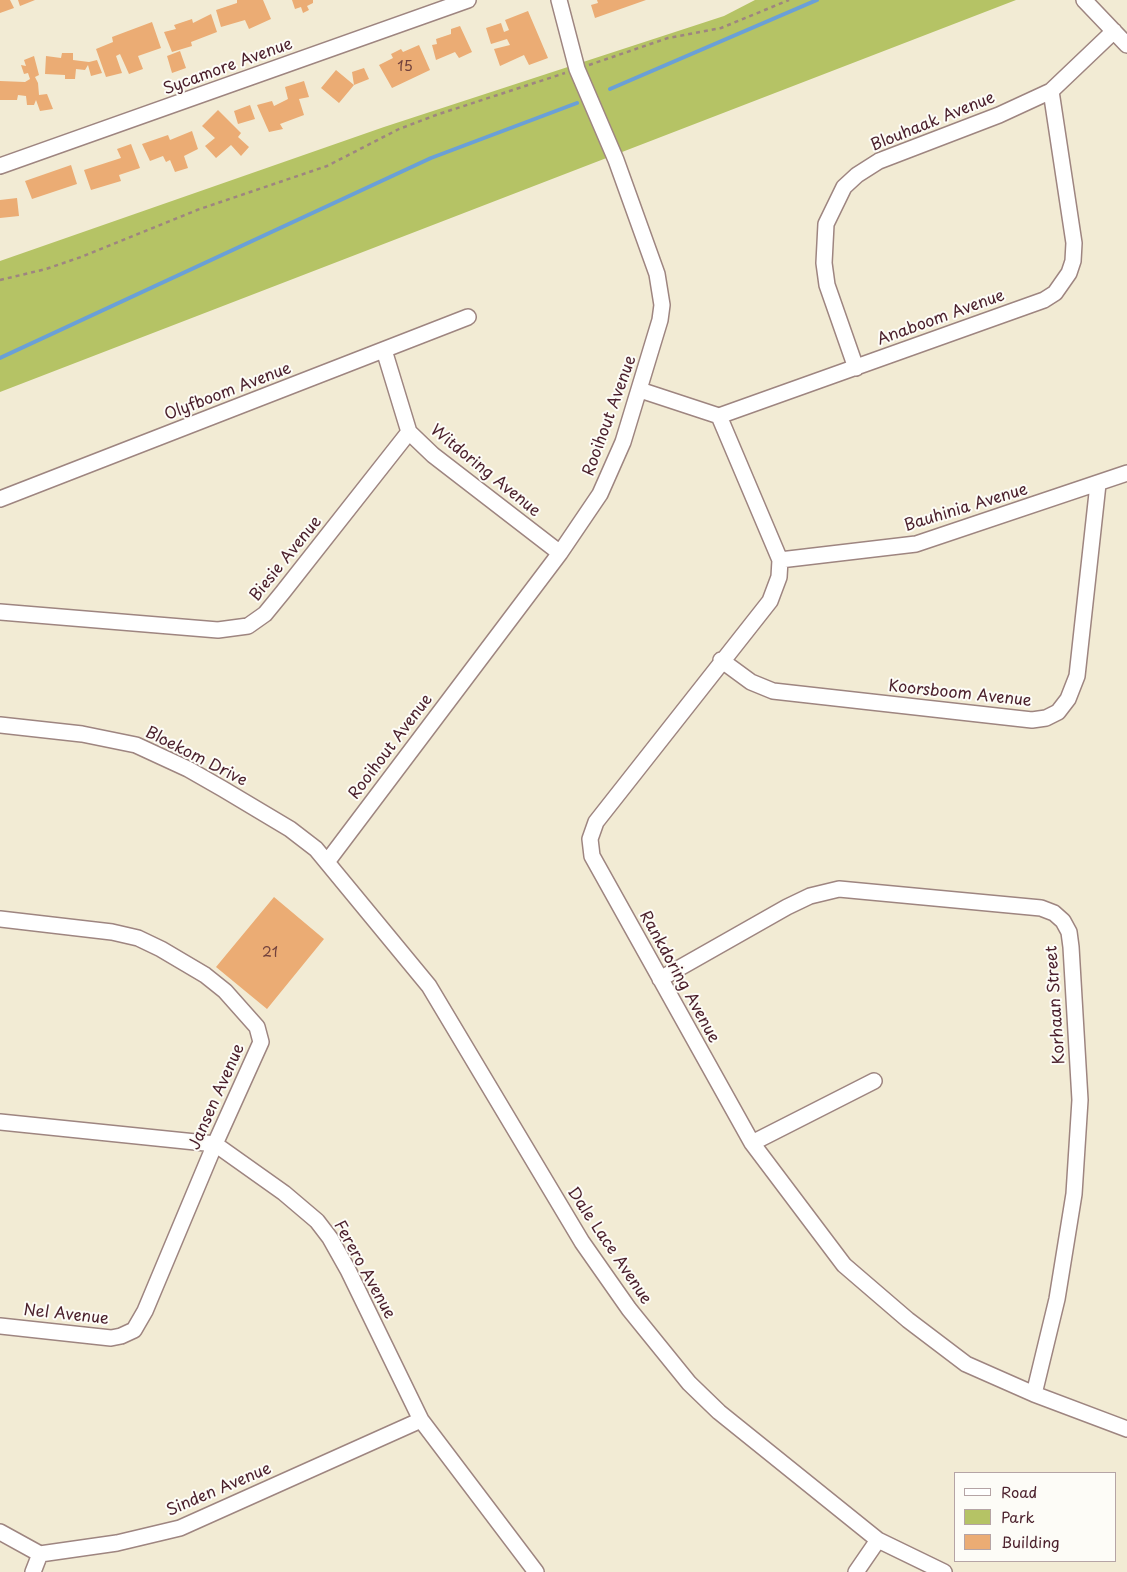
<!DOCTYPE html>
<style>
body{margin:0}
#map{position:relative;width:1127px;height:1572px;overflow:hidden;background:#f2ebd4;font-family:"Playpen Sans",sans-serif}
canvas{display:block}
.legend{position:absolute;left:954px;top:1472px;width:162px;height:90px;box-sizing:border-box;background:#fdfcf7;border:1px solid #b5a4a5;margin:0;padding:6px 9px;list-style:none;font-size:15px;color:#4a1f2b}
.legend li{display:flex;align-items:center;gap:10px;height:25px}
.legend b{width:25px;border:1px solid #b5a4a5}
</style>
<div id="map">
<canvas width="1127" height="1572"></canvas>
<ul class="legend">
<li><b style="height:6px;background:#fff"></b>Road</li>
<li><b style="height:14px;background:#b5c365"></b>Park</li>
<li><b style="height:14px;background:#ebac74"></b>Building</li>
</ul>
</div>
<script>
const c = document.querySelector('canvas').getContext('2d');
c.lineJoin = 'round';
function paint(path, color) { c.fillStyle = color; c.fill(path, 'evenodd'); }
const shape = rows => new Path2D(rows.map(r => 'M' + r).join(''));
function strokePath(path, color, width, dash) { c.strokeStyle = color; c.lineWidth = width; c.lineCap = dash ? 'butt' : 'round'; c.setLineDash(dash || []); c.stroke(path); }
function label(font, color, halo, rows, align = 'center') {
  c.font = font + ' "Playpen Sans",sans-serif'; c.lineWidth = 4; c.setLineDash([]); c.textBaseline = 'middle'; c.strokeStyle = halo; c.fillStyle = color; for (const [text, x, y, turn = 0] of rows) {
    c.save(); c.translate(x, y); c.rotate((+turn || 0) * Math.PI / 180); c.textAlign = isNaN(turn) ? turn : align; if (halo) c.strokeText(text, 0, 0); c.fillText(text, 0, 0); c.restore();
  }
}
paint(shape([
 [755,0,1016,0,0,392,0,261,384,127,724,16]
]), '#b5c365');
strokePath(shape([
 [610,89,817,0],
 [0,358,431,158,577,103]
]), '#6aa0d7', 4);
paint(shape([
 [0,0,10,0,14,8,0,13],
 [18,0,35,0,20,6],
 [237,0,263,0,271,19,249,29,245,20,221,27,216,10,237,3],
 [292,0,313,0,313,3,307,6,309,10,303,13,301,7,295,9],
 [597,0,646,0,595,18,591,5,598,3],
 [528,11,548,58,529,65,524,55,500,66,494,49,510,45,507,39,491,44,486,28,501,23,504,32,509,30,505,20],
 [211,14,217,32,191,42,192,46,172,52,164,32,176,29,174,25,192,19,193,23],
 [152,22,161,48,138,56,143,69,129,74,120,54,116,56,122,73,106,77,96,49,113,42,112,37],
 [460,26,472,52,459,58,455,52,436,60,432,45,437,44,436,39,451,34,451,29],
 [419,45,430,70,392,88,379,65,393,58,391,54,401,49,403,52],
 [180,51,186,68,172,73,167,56],
 [62,53,73,53,73,60,89,62,97,60,102,73,91,76,88,65,85,70,76,69,75,79,65,79,65,75,45,74,46,56,61,58],
 [34,56,39,75,35,77,38,83,39,95,47,94,53,109,40,111,36,100,34,105,27,105,26,96,18,95,17,100,0,100,0,81,25,82,30,79,28,73,24,74,21,65,26,66,24,60],
 [364,68,369,79,354,85,352,72],
 [336,70,354,85,339,103,321,88],
 [304,81,309,97,299,99,304,115,280,124,283,129,269,132,257,105,272,101,274,106,288,99,285,87],
 [250,105,255,119,238,124,234,111],
 [218,110,241,133,238,137,249,147,241,156,231,145,216,158,205,146,215,138,202,126],
 [192,131,198,149,184,156,188,168,175,172,170,160,166,162,163,156,150,161,142,144,168,135,170,140],
 [131,144,140,168,119,175,121,181,91,190,84,170,121,158,117,149],
 [71,165,77,184,32,199,25,181],
 [17,198,19,216,0,218,0,200],
 [274,897,324,939,267,1009,216,967]
]), '#ebac74');
const minor = shape([
 [1084,0,1127,45],
 [0,166,468,0],
 [384,350,409,432,433,455,560,553],
 [856,368,827,285,824,263,826,224,844,187,857,175,879,161,999,115,1051,91,1114,31],
 [640,390,719,416,1044,300,1055,293,1069,273,1073,261,1074,243,1051,91],
 [719,416,780,560,779,577,770,601,596,822,590,839,592,856,752,1143,844,1265,908,1320,966,1364,1034,1394,1127,1429],
 [0,499,468,317],
 [780,560,916,544,1127,473],
 [0,612,218,630,248,626,265,614,283,592,409,432],
 [721,660,751,682,773,691,1032,720,1046,718,1058,712,1068,699,1077,676,1098,484],
 [0,725,82,734,136,745,188,769,223,789,290,829,316,849,429,986,582,1242,629,1309,689,1383,719,1412,878,1540,944,1572],
 [327,862,560,553,600,494,623,442,660,320,662,305,657,274,616,160,577,69,559,0],
 [0,919,112,932,138,938,161,949,205,975,225,991,257,1027,261,1042,215,1144,145,1311,134,1330,121,1336,111,1338,0,1326],
 [660,979,787,907,810,896,839,889,1041,908,1054,913,1063,921,1069,932,1071,947,1080,1100,1074,1194,1057,1299,1034,1394],
 [0,1122,215,1144,284,1193,317,1221,330,1238,348,1270,421,1420,536,1572],
 [752,1143,874,1081],
 [0,1532,40,1554],
 [40,1554,117,1543,180,1528,421,1420],
 [33,1572,40,1554],
 [856,1572,878,1540]
]);
strokePath(minor, '#9e8580', 18);
strokePath(shape([
 [589,65,668,38,721,28,789,0],
 [0,280,46,269,81,257,197,210,327,166,399,129,436,115,565,73]
]), '#9e8580', 2.5, [4, 4]);
strokePath(minor, '#fff', 15);
label('14px', '#72423d', null, [
 ["15",405,67],
 ["21",270,953]
]);
label('16px', '#4a1f2b', '#fdfcf7', [
 ["Sycamore Avenue",228,67,-20],
 ["Blouhaak Avenue",933,122,-22],
 ["Anaboom Avenue",941,318,-20],
 ["Olyfboom Avenue",228,392,-21],
 ["Rooihout Avenue",610,416,-70],
 ["Witdoring Avenue",485,471,39],
 ["Bauhinia Avenue",966,508,-17],
 ["Biesie Avenue",286,559,-51],
 ["Koorsboom Avenue",960,694,6],
 ["Rooihout Avenue",391,747,-53],
 ["Bloekom Drive",196,757,27],
 ["Rankdoring Avenue",679,977,61],
 ["Korhaan Street",1056,1005,-94],
 ["Jansen Avenue",217,1097,-66],
 ["Dale Lace Avenue",609,1246,56],
 ["Ferero Avenue",364,1270,61],
 ["Nel Avenue",66,1315,6],
 ["Sinden Avenue",219,1490,-23]
]);
</script>
